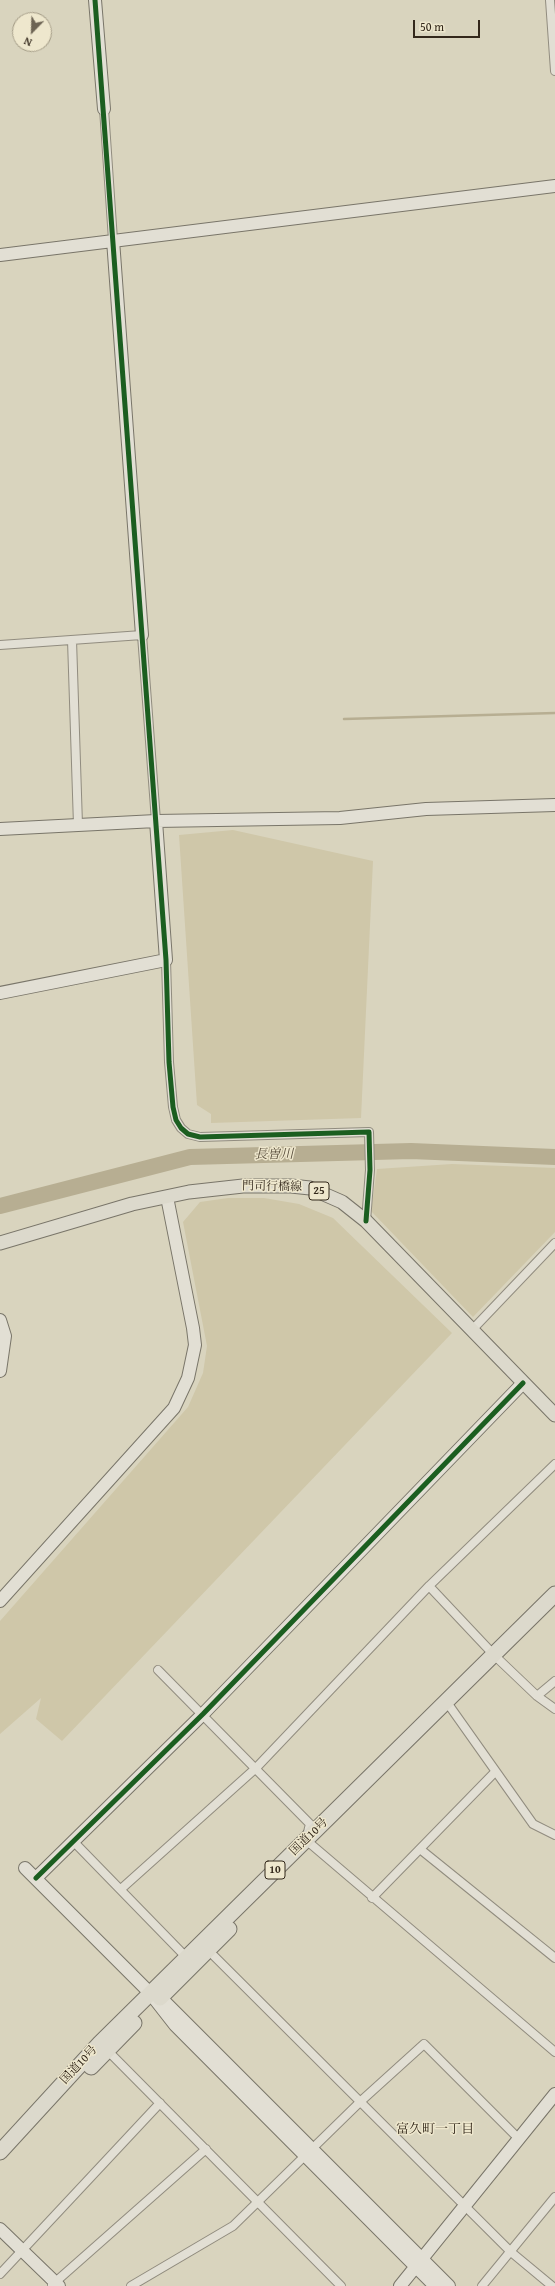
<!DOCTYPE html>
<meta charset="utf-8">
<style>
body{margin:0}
#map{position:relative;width:555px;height:2286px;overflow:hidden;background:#d9d4be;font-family:"Gentium Book Plus",serif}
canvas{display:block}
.north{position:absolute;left:12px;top:12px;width:40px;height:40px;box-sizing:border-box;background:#eee7cd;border:1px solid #a39b86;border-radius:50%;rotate:203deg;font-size:11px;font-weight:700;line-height:16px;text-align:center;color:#33281b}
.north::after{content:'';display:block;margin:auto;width:14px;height:18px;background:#6d6454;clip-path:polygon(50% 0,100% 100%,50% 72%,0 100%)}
.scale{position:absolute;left:413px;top:20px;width:67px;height:18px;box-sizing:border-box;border:2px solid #33281b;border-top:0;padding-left:5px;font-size:12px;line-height:14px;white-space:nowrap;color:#33281b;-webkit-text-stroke:3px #eee7cd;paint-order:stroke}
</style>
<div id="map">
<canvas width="555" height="2286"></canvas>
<div class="north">N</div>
<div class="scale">50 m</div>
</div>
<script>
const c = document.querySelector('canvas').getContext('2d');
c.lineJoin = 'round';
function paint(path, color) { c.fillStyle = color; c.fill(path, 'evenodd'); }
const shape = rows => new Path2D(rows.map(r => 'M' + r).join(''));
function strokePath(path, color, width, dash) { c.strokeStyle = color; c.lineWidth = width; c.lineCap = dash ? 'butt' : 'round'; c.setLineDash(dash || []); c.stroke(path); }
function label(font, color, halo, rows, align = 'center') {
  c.font = font + ' "Gentium Book Plus","Noto Serif JP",serif'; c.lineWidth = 3; c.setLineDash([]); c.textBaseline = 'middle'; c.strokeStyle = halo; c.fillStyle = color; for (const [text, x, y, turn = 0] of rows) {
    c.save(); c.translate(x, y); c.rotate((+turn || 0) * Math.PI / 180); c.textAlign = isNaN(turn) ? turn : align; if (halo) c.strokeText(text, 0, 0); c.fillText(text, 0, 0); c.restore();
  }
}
paint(shape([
 [233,830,373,861,361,1118,211,1123,211,1114,197,1105,179,835],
 [452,1164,555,1168,555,1232,473,1317,371,1211,377,1169],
 [228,1198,264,1198,299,1204,333,1218,452,1333,62,1741,36,1719,41,1698,0,1734,0,1621,188,1407,203,1373,207,1346,183,1222,200,1202]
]), '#cfc7a9');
strokePath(shape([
 [344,719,555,713]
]), '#b7ae92', 2.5);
strokePath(shape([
 [0,1206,190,1157,411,1151,555,1157]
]), '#b7ae92', 16);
const street = shape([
 [550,0,555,71],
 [104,109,113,240],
 [72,640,78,825],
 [0,645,142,635,156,821],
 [166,960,169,1062,173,1107,176,1120,181,1128,188,1134,200,1137,369,1132,370,1170,366,1221],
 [472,1330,555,1243],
 [429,1586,494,1655,537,1696,555,1709],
 [158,1670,310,1824,306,1840,555,2052],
 [537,1696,555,1681],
 [446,1701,533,1824,555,1835],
 [73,1841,186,1957],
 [420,1849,555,1958],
 [121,1889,256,1768,429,1586,555,1464],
 [372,1898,495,1772],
 [207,1949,511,2252,552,2286],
 [105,2048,341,2286],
 [0,2274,160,2103],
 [52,2285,206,2149],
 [131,2286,233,2226,361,2101,424,2044,519,2139],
 [482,2286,555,2197]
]);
const secondary = shape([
 [95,0,104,109],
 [113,240,142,635],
 [0,255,555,186],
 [0,829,156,821,340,818,426,809,555,805],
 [0,993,166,960,156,821],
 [0,1320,5,1336,0,1371],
 [0,1601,174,1408,188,1378,195,1345,193,1328,167,1197],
 [25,1868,150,1993,175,2025,435,2286],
 [36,1878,203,1714,523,1383],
 [165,2002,449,2286],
 [0,2229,59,2286],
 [400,2286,555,2094]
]);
const primary = shape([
 [0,1243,132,1204,189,1192,243,1186,291,1186,310,1188,342,1202,366,1221,555,1415]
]);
const highway = shape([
 [160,1998,229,1929],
 [91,2067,134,2023],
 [0,2152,100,2043,555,1594]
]);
strokePath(street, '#918c7f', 10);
strokePath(secondary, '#797569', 14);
strokePath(primary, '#797569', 15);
strokePath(highway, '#797569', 17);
strokePath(street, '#e2dfd4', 8);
strokePath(secondary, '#e2dfd4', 12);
strokePath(primary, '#dcd9cc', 13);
strokePath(highway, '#dcd9cc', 15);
strokePath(shape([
 [95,0,166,960,169,1062,173,1107,176,1120,181,1128,188,1134,200,1137,369,1132,370,1170,366,1221],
 [36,1878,203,1714,523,1383]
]), '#1b5e20', 5);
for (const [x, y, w] of [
 [319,1191,20],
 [275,1870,20]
]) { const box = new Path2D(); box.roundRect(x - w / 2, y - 9, w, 18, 3); c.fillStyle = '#eee7cd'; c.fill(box); strokePath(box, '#33281b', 1); }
label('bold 11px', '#33281b', null, [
 ["25",319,1191],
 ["10",275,1870]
]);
label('12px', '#33281b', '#eee7cd', [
 ["門司行橋線",272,1187,1],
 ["国道10号",309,1837,-44],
 ["国道10号",79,2065,-47]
]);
label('italic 13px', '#564b39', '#eee7cd', [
 ["長曽川",274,1155,-1]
]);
label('13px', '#33281b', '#eee7cd', [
 ["富久町一丁目",435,2130]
]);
</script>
